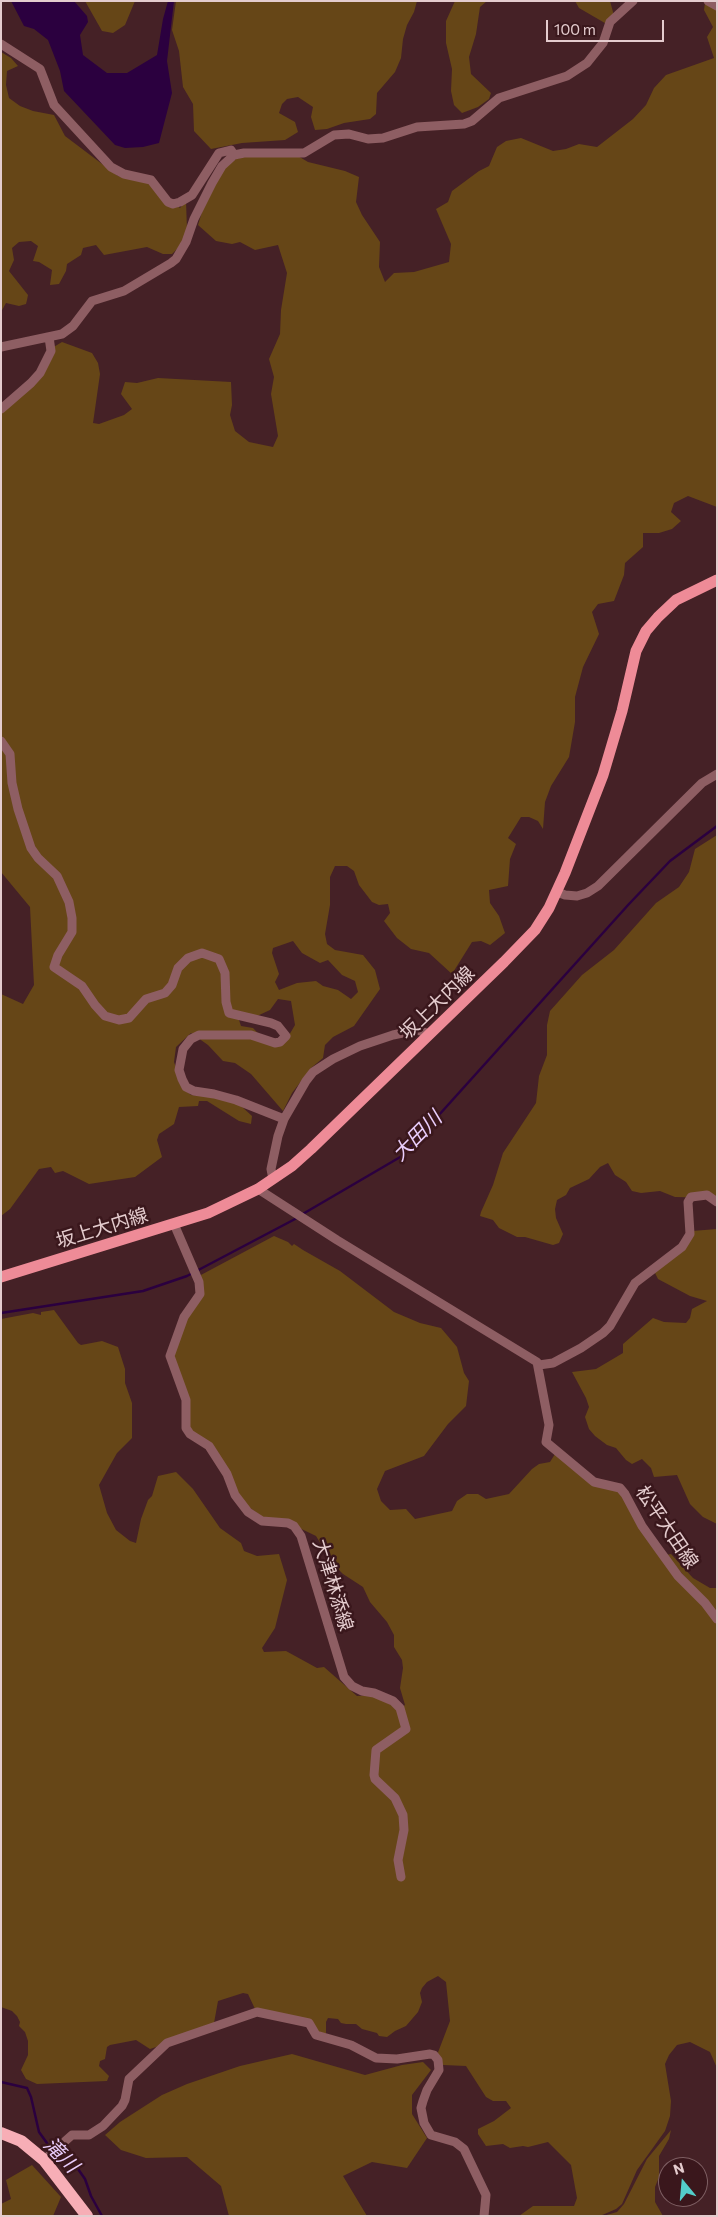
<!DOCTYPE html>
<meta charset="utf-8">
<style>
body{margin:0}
#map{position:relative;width:718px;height:2217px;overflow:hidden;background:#452126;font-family:Commissioner,sans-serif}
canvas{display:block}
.frame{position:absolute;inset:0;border:2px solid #e4ccce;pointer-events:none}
.north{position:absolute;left:658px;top:2157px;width:50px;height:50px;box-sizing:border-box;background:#3a171c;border:1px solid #7e5f63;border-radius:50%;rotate:343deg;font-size:14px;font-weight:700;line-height:20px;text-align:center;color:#e4ccce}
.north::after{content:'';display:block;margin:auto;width:18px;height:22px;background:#53cdca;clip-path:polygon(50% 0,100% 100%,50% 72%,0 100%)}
.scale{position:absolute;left:546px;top:20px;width:118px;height:22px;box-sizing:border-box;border:2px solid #e4ccce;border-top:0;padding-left:6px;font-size:15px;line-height:18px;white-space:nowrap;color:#e4ccce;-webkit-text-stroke:4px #3a171c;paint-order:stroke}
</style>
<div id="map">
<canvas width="718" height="2217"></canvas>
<div class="frame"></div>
<div class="north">N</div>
<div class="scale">100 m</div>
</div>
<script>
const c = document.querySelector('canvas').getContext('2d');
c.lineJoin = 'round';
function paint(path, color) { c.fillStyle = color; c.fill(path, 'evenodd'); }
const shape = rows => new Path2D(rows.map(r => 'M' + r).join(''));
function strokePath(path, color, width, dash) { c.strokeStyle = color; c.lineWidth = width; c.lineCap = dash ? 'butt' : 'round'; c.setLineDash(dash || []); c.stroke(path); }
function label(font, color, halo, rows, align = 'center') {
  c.font = font + ' Commissioner,"Noto Sans JP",sans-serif'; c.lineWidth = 5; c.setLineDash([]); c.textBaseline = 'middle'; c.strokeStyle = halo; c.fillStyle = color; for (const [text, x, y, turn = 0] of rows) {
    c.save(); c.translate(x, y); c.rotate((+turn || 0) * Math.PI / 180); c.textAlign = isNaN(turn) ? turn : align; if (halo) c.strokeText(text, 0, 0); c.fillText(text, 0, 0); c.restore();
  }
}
paint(shape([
 [85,1,135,1,125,25,113,33,102,31],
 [176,1,417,1,414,12,407,25,403,39,401,58,395,72,377,93,376,114,370,119,344,123,327,129,315,130,311,117,313,107,298,97,287,99,282,104,279,113,295,122,298,132,285,140,242,143,211,149,194,131,193,104,183,87,179,51,172,30],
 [455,1,487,1,480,7,476,34,469,57,471,74,491,93,489,99,478,107,462,113,454,105,451,91,452,69,446,43,446,21],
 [575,1,610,1,613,12,613,22,610,26,579,8],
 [705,3,717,8,717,507,688,496,674,503,671,512,681,521,672,529,659,533,643,533,643,547,625,563,624,575,614,601,598,604,592,612,599,634,583,667,575,697,575,722,569,757,551,786,545,802,543,829,538,821,529,817,521,817,508,838,516,844,510,859,508,886,489,890,490,903,499,916,505,933,490,945,481,941,472,942,452,974,429,953,411,949,397,938,384,921,390,913,388,904,379,905,372,902,359,885,354,871,347,866,335,866,330,877,330,905,325,934,327,944,335,950,363,955,375,970,380,989,354,1026,333,1037,325,1045,323,1058,311,1068,292,1093,283,1111,251,1074,235,1063,223,1061,208,1045,191,1033,176,1047,174,1062,183,1088,191,1095,214,1097,240,1105,252,1116,251,1124,239,1121,207,1101,199,1101,198,1106,179,1107,174,1124,159,1134,157,1140,162,1157,135,1177,89,1184,63,1171,55,1173,51,1167,39,1169,10,1209,1,1216,1,994,23,1004,34,985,30,907,1,872,1,413,32,385,52,348,62,342,92,353,98,363,100,374,93,423,99,424,124,415,132,409,121,394,125,382,137,383,158,378,231,382,232,405,230,415,235,431,249,442,273,447,278,436,271,394,274,377,269,359,280,334,281,310,287,273,278,245,255,250,240,242,232,244,216,241,198,225,213,176,236,159,248,155,298,156,308,162,345,171,359,177,356,202,362,215,380,242,379,267,385,282,394,273,414,272,449,262,451,244,436,209,448,202,452,191,479,171,489,166,497,147,506,141,521,138,553,151,566,149,579,144,597,147,633,119,646,105,654,88,666,75,714,58,707,37,713,27,704,10],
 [293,941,302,953,320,963,328,960,342,975,355,981,358,992,351,999,338,990,323,986,316,981,297,983,279,990,275,982,279,974,272,953,273,948],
 [278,999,291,1001,295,1025,285,1042,268,1044,253,1028,241,1026,239,1020,245,1014,257,1016,270,1010],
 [1,52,11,58,18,66,7,71,6,85,9,98,20,106,33,111,54,115,65,136,118,176,146,182,180,208,186,201,187,230,180,246,172,254,163,254,147,247,104,255,96,245,83,248,81,255,67,264,66,271,59,284,50,285,52,270,39,262,33,261,38,246,31,241,19,242,12,248,14,260,9,271,28,295,27,300,26,304,19,306,6,303,1,312],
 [717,835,717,1198,675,1197,660,1191,641,1193,632,1191,626,1182,615,1175,608,1163,600,1167,589,1179,570,1188,566,1195,557,1200,555,1209,556,1218,563,1234,559,1243,553,1245,525,1237,517,1237,499,1228,493,1220,480,1216,481,1212,493,1185,503,1153,536,1103,539,1076,547,1055,547,1025,550,1011,582,975,614,950,656,903,679,887,689,872,695,849],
 [717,1229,717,1524,703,1517,690,1504,677,1475,654,1477,651,1468,642,1459,632,1464,626,1460,616,1448,607,1445,595,1436,589,1429,585,1417,589,1407,586,1398,572,1372,596,1369,623,1353,623,1344,653,1318,664,1322,686,1323,690,1318,692,1309,707,1301,690,1296,658,1279,654,1271,692,1231],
 [274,1236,288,1242,292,1246,294,1244,303,1250,340,1271,394,1312,420,1323,441,1328,457,1347,464,1373,469,1381,466,1406,448,1424,424,1456,385,1471,377,1489,381,1501,390,1510,406,1509,415,1519,452,1511,457,1501,467,1494,478,1494,486,1499,509,1494,532,1469,539,1464,550,1462,555,1454,565,1462,618,1490,693,1595,717,1623,717,2068,710,2052,690,2042,677,2045,669,2055,665,2064,671,2101,670,2116,665,2131,637,2170,622,2204,616,2209,600,2216,519,2216,533,2206,574,2206,577,2198,571,2165,548,2142,528,2147,523,2146,510,2148,503,2144,486,2146,478,2134,478,2129,494,2121,511,2108,506,2101,493,2101,486,2097,466,2066,443,2065,438,2060,437,2055,450,2021,446,1982,438,1976,427,1982,422,1988,420,1993,422,2002,418,2012,406,2026,395,2031,387,2037,379,2036,377,2033,362,2029,356,2024,346,2024,341,2023,338,2019,328,2018,326,2022,326,2033,324,2035,318,2034,311,2022,255,2009,248,1994,243,1993,218,2001,214,2023,156,2047,150,2049,136,2040,110,2045,107,2047,105,2059,100,2061,99,2066,109,2076,107,2081,37,2084,26,2079,21,2070,28,2055,28,2041,25,2032,19,2026,20,2022,17,2016,12,2011,1,2007,1,1319,33,1313,41,1315,41,1312,54,1310,78,1343,81,1345,102,1341,118,1347,125,1369,125,1383,132,1403,132,1438,117,1453,99,1485,107,1513,116,1530,130,1541,136,1543,141,1519,148,1500,152,1496,158,1476,176,1472,193,1489,220,1528,241,1543,244,1551,257,1556,279,1554,287,1580,275,1628,262,1648,264,1652,286,1651,317,1668,324,1667,357,1696,373,1695,399,1709,405,1705,400,1688,403,1668,402,1660,394,1647,394,1635,387,1622,370,1602,363,1587,343,1574,333,1564,316,1536,289,1523,268,1521,242,1502,229,1474,190,1429,172,1363,186,1316,199,1301,199,1276],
 [671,1554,693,1578,710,1588,717,1588,717,1614,666,1555],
 [292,2054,365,2075,402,2065,423,2062,431,2070,412,2095,412,2114,427,2138,407,2168,372,2162,343,2176,367,2216,229,2216,221,2186,187,2157,146,2158,121,2150,105,2135,120,2122,162,2095,187,2084,240,2066],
 [671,2130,669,2139,659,2156,659,2177,655,2187,655,2202,663,2216,603,2216,617,2212,624,2204,647,2159],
 [32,2165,61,2197,53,2216,1,2216,1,2204,11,2199,6,2180]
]), '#664617');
paint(shape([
 [11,1,74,1,87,16,88,22,80,35,83,55,107,73,127,73,157,55,163,19,168,1,174,1,167,61,172,93,159,143,143,147,125,148,115,145,64,91,60,71,48,40,34,29,24,26]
]), '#2b003f');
strokePath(shape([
 [301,1215,402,1156,629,904,670,861,717,826],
 [1,1313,143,1291,187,1276,297,1218],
 [1,2082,27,2088,31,2097,39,2132,52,2150],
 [55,2154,58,2158,78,2169,85,2179,91,2196,102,2216]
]), '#2b003f', 2.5);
strokePath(shape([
 [708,1,717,6],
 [1,44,40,69,54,105,111,167,124,174,151,180,168,202,173,204,180,202,192,195,219,153,231,150,234,155],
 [1,347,62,334,73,326,92,301,124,291,171,263,176,259,186,242,194,219,212,183,222,166,234,155,244,153,304,153,334,135,349,134,368,139,383,138,417,127,464,124,472,121,499,98,567,76,587,63,603,43,610,22,633,1],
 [1,409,31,383,40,373,51,351,49,337],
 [1,741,10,754,12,783,18,809,31,848,38,858,57,876,69,902,72,918,72,932,58,955,54,967,82,986,95,1005,105,1016,119,1020,129,1018,146,999,165,993,172,985,178,968,188,958,202,953,219,959,225,973,226,1002,229,1013,271,1023,278,1026,286,1036,280,1042,275,1043,251,1035,199,1035,191,1039,183,1049,179,1070,182,1079,186,1087,194,1091,214,1094,236,1100,284,1119],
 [557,892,565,895,577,896,587,893,598,886,702,783,717,774],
 [273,1179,271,1169,278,1136,284,1119,306,1081,313,1072,333,1059,360,1046,393,1035,417,1030,430,1034],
 [258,1189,337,1240,537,1362,549,1425,546,1442,594,1482,620,1488,625,1494,642,1526,657,1547,678,1576,705,1603,717,1619],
 [174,1224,199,1282,200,1294,184,1317,170,1356,186,1400,186,1428,190,1434,209,1446,227,1474,235,1495,248,1512,262,1521,288,1523,294,1526,301,1536,344,1677,352,1686,362,1691,374,1693,393,1701,400,1708,406,1729,376,1750,374,1775,375,1779,395,1798,403,1815,404,1830,398,1860,401,1877],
 [539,1365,553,1363,581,1348,603,1333,610,1326,635,1283,682,1247,690,1234,688,1202,691,1197,707,1195,717,1202],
 [44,2160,72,2135,89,2135,103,2126,122,2106,125,2100,129,2079,167,2043,257,2012,309,2023,316,2035,351,2045,376,2058,397,2059,430,2054,434,2055,438,2060,439,2070,427,2090,423,2101,421,2108,424,2123,431,2135,455,2142,464,2149,486,2195,484,2216]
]), '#8e5e63', 9);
strokePath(shape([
 [1,1277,208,1213,258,1189,292,1166,311,1149,504,962,535,930,549,908,565,873,603,775,622,711,636,651,646,631,658,617,676,600,717,580]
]), '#ee8b97', 11);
strokePath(shape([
 [1,2133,21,2141,44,2160,87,2216]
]), '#f7aeb6', 12);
label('19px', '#e4ccce', '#3a171c', [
 ["坂上大内線",437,1003,-44],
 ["坂上大内線",102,1228,-17],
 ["松平大田線",667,1527,56],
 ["大津林添線",333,1585,73]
]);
label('italic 20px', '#eacefc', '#3a171c', [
 ["大田川",417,1136,-45],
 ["滝川",61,2155,45]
]);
</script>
